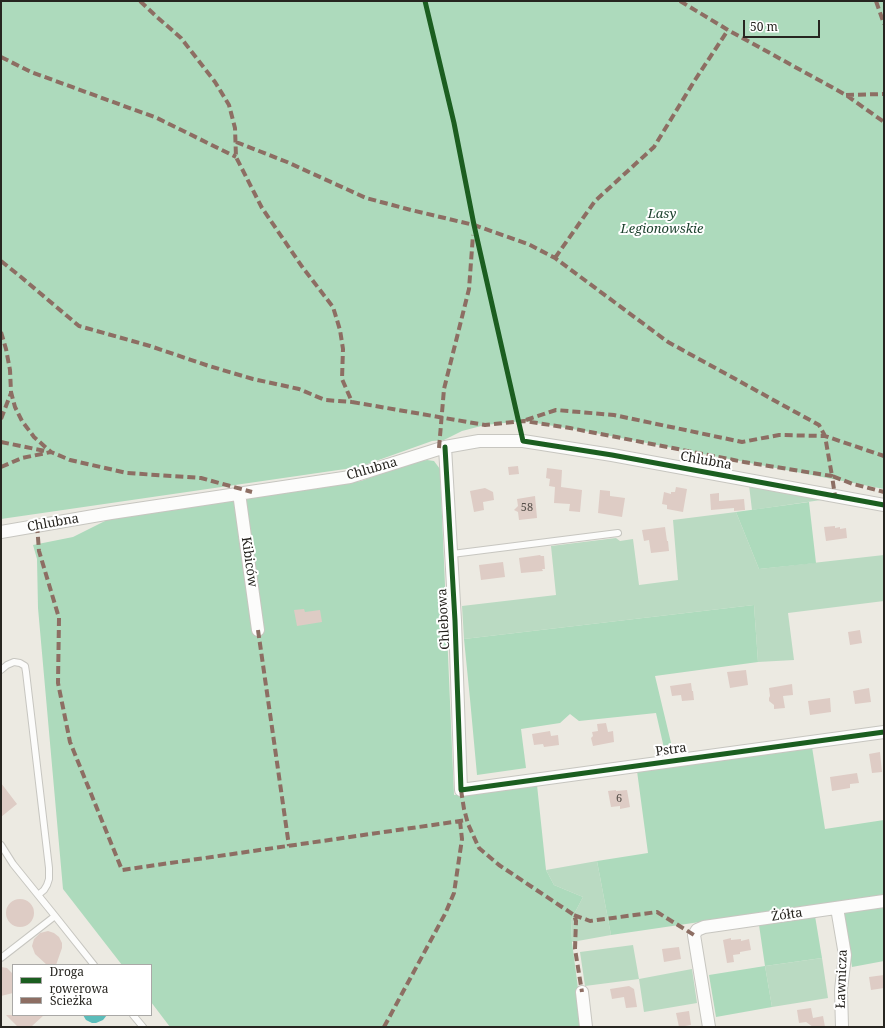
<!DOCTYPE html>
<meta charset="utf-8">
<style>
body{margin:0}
#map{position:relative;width:885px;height:1028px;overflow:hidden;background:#eceae2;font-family:"Noto Serif",serif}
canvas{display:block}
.frame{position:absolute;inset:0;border:2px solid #272520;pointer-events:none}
.legend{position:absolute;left:12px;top:964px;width:140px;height:52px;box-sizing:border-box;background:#fff;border:1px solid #a9a8a6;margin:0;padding:5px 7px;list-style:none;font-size:12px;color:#272520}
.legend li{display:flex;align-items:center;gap:8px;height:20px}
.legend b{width:20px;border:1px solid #a9a8a6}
.scale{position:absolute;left:743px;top:20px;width:77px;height:18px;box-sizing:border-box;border:2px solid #272520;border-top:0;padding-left:5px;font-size:12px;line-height:14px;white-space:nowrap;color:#272520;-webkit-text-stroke:3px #fff;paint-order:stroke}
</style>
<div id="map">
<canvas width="885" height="1028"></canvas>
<div class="frame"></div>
<ul class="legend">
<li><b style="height:5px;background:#1b5e20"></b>Droga rowerowa</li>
<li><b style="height:5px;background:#8d6e63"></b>Ścieżka</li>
</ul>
<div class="scale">50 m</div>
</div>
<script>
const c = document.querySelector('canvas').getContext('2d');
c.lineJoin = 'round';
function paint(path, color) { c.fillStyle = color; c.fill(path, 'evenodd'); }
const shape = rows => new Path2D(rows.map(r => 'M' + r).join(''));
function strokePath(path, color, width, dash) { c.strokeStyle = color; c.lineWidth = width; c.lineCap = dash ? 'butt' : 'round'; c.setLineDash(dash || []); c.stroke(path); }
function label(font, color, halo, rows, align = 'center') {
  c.font = font + ' "Noto Serif",serif'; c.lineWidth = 4; c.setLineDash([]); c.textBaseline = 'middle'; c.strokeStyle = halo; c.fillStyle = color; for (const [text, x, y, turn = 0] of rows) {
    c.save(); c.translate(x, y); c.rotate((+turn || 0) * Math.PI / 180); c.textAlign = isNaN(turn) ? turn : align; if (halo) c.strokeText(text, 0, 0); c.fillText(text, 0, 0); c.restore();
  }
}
paint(shape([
 [749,485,828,499,752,510],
 [736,512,759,569,884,555,884,601,788,613,794,660,758,662,754,605,464,639,462,606,556,595,551,546,616,538,620,541,633,539,639,585,678,580,673,520],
 [597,861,611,935,572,942,571,920,583,897,554,885,546,870],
 [633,945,639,979,692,969,697,1003,644,1012,639,979,585,986,580,952],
 [822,958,828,998,772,1007,765,966]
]), '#badac2');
paint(shape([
 [1,1,884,1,884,489,590,432,524,421,485,425,462,431,444,440,432,441,359,467,1,519],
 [427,460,434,461,440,469,454,795,537,785,546,870,554,885,583,897,571,920,572,942,583,1027,170,1027,151,1002,151,965,122,965,63,889,38,608,37,559,33,545,73,537,111,518,361,481,388,471,415,462],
 [809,502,816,563,759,569,736,512],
 [754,605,758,662,655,676,672,747,664,748,656,713,579,721,570,714,560,723,521,729,526,768,477,775,470,699,464,639],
 [812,747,825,829,884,820,884,895,611,935,597,861,648,853,637,771],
 [884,906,884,961,852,967,843,912],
 [815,916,822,958,765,966,772,1007,716,1017,709,975,765,966,759,925]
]), '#addabc');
paint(shape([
 [83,1015,107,1015,103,1020,96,1023,92,1023,86,1020]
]), '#5bbcba');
paint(shape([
 [518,466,519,474,509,475,508,467],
 [547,468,562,470,561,487,582,490,580,512,569,511,570,504,554,503,555,487,549,486,550,479,546,478],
 [676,487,687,489,683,512,667,509,667,505,662,504,664,492,671,494,671,492,675,492],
 [485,488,493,492,494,500,483,502,484,510,474,512,470,491],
 [600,490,610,491,610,496,625,498,622,517,598,513],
 [719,493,719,501,744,499,745,510,734,511,734,508,711,510,710,494],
 [535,496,537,518,519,520,518,512,514,510,518,506,517,499],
 [835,526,835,528,840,527,840,529,846,528,847,538,826,541,824,527],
 [665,527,667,541,668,541,669,551,651,553,649,540,644,541,642,530],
 [540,555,541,556,544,556,545,569,542,569,543,571,521,573,519,558],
 [503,562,505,577,481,580,479,565],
 [304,609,305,612,320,610,322,622,297,626,294,610],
 [860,630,862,643,850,645,848,632],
 [746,670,748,685,730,688,727,672],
 [691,683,692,691,693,691,694,700,682,701,681,695,672,696,670,686],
 [792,684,793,695,783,696,785,708,774,709,774,705,769,701,769,698,770,696,769,688],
 [869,688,871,702,855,704,853,691],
 [830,698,831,712,810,715,808,701],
 [606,723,608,732,613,731,614,742,593,746,591,738,593,736,592,732,598,731,597,724],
 [550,731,551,736,558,735,559,745,544,747,543,744,534,745,532,734],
 [880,752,882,772,872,773,869,754],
 [857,773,859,783,850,784,850,788,832,791,830,777],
 [1,783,17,804,1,817],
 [616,790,616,791,627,790,630,807,620,809,620,806,611,807,608,791],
 '6 913a14 14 0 1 1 28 0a14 14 0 1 1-28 0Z',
 [48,931,54,933,59,937,62,943,62,948,56,965,47,965,35,954,32,946,34,939,40,933],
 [731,938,731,940,741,939,741,941,749,939,751,950,740,952,740,954,733,955,734,962,727,963,723,940],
 [679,947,681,959,664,962,662,949],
 [1,967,7,968,13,974,13,993,1,996],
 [884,975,884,988,871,990,869,977],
 [629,986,634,989,637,1007,626,1008,624,997,612,999,610,989],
 [811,1008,813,1018,823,1016,825,1027,813,1027,806,1022,799,1023,797,1010],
 [689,1011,691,1025,679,1027,676,1013],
 [6,1015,44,1015,32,1026,28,1027,21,1027,17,1026]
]), '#deccc5');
const service = shape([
 [452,554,618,533],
 [1,670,7,665,14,662,20,663,25,666,26,672,49,868,49,879,47,885,44,890,38,895],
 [1,845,13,864,55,916,94,965],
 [1,958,55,916],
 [133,1015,143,1027]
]);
const minor = shape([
 [445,447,455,621,461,790,884,732],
 [239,493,258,630],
 [1,532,111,513,350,477,445,447,479,441,523,441,612,455,884,505],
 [837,908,845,955,841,990,842,1027],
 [582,992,586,1027],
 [709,1027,694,935,697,930,704,927,884,901]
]);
strokePath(service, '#c7c6c0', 8);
strokePath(minor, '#c7c6c0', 14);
strokePath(service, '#fcfcfb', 6);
strokePath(minor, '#fcfcfb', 12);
strokePath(shape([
 [140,1,157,17,181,38,215,82,229,105,235,128,236,157,262,208,303,268,333,307,340,330,343,349,342,379,352,402,485,425,524,421,570,428,744,462,832,476,835,496],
 [680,1,728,30,846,95,884,122],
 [876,1,884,24],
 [1,57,31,72,157,118,236,157],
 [846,95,884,94],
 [236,142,287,162,366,198,411,210,474,225,528,244,555,258,668,342,819,425,825,436,832,476,853,484,884,492],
 [555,258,595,201,654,147,695,80,728,30],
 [1,261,21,277,79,326,150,346,209,366,253,379,299,389,325,400,352,402],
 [1,332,6,349,10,370,11,392,15,407,22,421,34,437,51,452],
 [1,419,11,393],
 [526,420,556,410,614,415,742,442,779,435,825,436,884,456],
 [1,442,45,451],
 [439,448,444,389,469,289,473,235],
 [1,467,22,458,51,452,70,460,127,473,201,478,252,492],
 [37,525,39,551,59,618,58,683,70,742,122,870,467,820],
 [258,630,289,846],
 [461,790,464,809,468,824,479,848,499,865,574,915,576,921,575,949,582,992],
 [574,915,590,921,657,912,694,935],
 [384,1027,445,914,454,893,462,839,460,821]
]), '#8d6e63', 4, [8, 4]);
strokePath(shape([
 [425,1,454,123,474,225,523,441,612,455,884,505],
 [445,447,455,621,461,790,884,732]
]), '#1b5e20', 5);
label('11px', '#554f49', null, [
 ["58",527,508],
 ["6",619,799]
]);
label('italic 13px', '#1b402c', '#fff', [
 ["Lasy",662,214],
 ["Legionowskie",662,229]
]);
label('13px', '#272520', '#fff', [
 ["Chlubna",706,461,10],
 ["Chlubna",372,469,-16],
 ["Chlubna",53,523,-10],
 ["Kibiców",249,562,82],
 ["Chlebowa",444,619,-93],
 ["Pstra",671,750,-8],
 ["Żółta",787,915,-8],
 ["Ławnicza",842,979,-88]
]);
</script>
